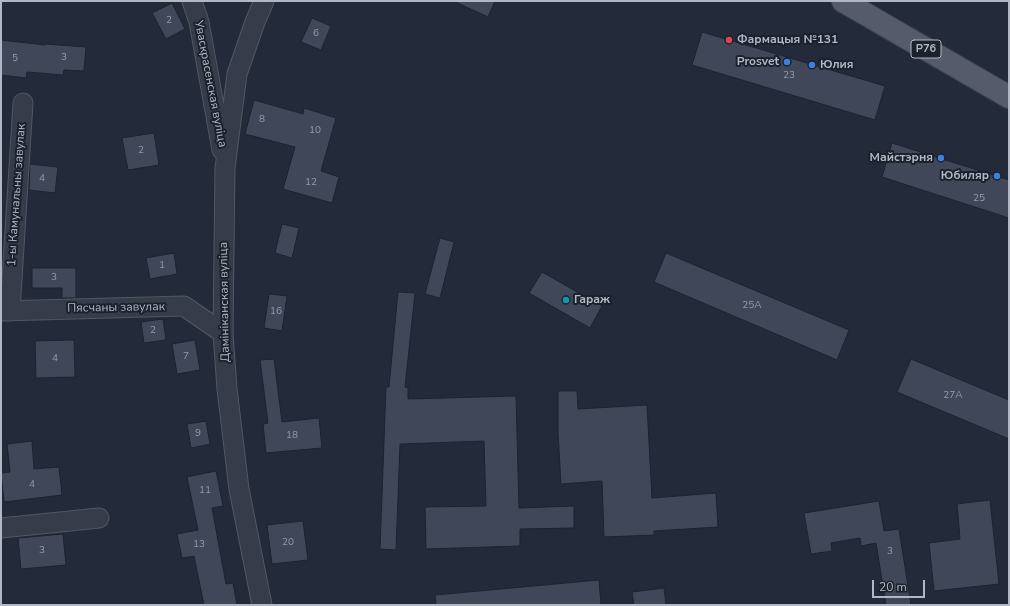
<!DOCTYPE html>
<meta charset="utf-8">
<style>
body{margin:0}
#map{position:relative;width:1010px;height:606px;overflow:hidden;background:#232a39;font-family:"Nunito Sans",sans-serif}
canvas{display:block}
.frame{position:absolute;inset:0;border:2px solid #b2b7c5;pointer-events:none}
.scale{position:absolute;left:872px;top:580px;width:53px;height:18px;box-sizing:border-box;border:2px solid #b2b7c5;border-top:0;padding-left:5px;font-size:12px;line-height:14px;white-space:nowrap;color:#b2b7c5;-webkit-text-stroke:3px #1c212e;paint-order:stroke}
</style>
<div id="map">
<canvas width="1010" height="606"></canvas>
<div class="frame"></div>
<div class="scale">20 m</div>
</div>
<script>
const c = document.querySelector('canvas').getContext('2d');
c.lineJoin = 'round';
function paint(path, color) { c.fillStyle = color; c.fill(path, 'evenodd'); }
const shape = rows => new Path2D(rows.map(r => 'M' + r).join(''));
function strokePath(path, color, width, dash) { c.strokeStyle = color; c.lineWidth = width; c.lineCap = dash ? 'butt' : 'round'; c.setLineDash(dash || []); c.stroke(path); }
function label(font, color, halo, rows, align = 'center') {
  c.font = font + ' "Nunito Sans",sans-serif'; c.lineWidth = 4; c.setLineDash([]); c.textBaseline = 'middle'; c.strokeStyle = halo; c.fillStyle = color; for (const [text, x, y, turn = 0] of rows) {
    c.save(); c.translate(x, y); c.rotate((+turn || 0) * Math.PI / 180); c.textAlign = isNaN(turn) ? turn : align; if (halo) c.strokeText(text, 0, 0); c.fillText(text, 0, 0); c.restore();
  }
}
const building = shape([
 [453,1,495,1,488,17,453,1],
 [172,3,185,29,166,39,152,13,172,3],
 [312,18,331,26,321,50,301,42,312,18],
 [702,32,885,86,875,120,692,65,702,32],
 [1,40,45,45,45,44,86,47,84,71,64,70,63,75,27,72,26,78,1,75,1,40],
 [254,100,303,114,304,108,336,118,321,171,339,177,332,203,283,189,295,147,245,134,254,100],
 [154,133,159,165,128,170,122,138,154,133],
 [892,143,1009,180,1009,218,882,177,892,143],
 [30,164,58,167,55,193,29,190,30,164],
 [282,224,299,228,292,258,275,253,282,224],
 [440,238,454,242,440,298,425,294,440,238],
 [174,253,177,274,150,279,146,258,174,253],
 [666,253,849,330,837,360,654,282,666,253],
 [32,268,76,268,76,298,62,298,62,288,32,288,32,268],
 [542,272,602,306,590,328,529,293,542,272],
 [398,292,415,293,405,387,408,388,408,399,516,396,519,508,574,506,574,528,520,529,520,546,426,549,425,507,486,506,484,441,400,444,396,550,380,549,386,387,389,387,398,292],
 [269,294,287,296,282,331,264,328,269,294],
 [163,319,166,340,144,343,141,322,163,319],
 [74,340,75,377,36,378,35,341,74,340],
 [195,340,200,370,177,374,172,344,195,340],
 [274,359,282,422,319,418,322,448,266,453,263,424,268,423,260,360,274,359],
 [911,359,1009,400,1009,439,897,392,911,359],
 [558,391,577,391,578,409,647,405,652,498,716,493,718,527,654,531,654,535,604,537,602,481,561,484,558,432,558,391],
 [206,421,210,444,191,448,187,424,206,421],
 [32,441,34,469,59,467,62,495,4,502,1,473,10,472,7,444,32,441],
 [216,471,223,506,212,508,226,584,233,583,237,605,204,605,194,556,182,558,177,534,198,530,187,477,216,471],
 [990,500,999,584,934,591,929,543,960,539,957,504,990,500],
 [879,501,884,531,899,529,911,605,886,605,876,543,861,546,860,538,831,543,832,551,811,554,804,513,879,501],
 [303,521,308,560,272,564,267,525,303,521],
 [63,534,66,565,21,569,18,538,63,534],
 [599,580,601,605,436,605,435,595,599,580],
 [664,588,666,605,634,605,632,592,664,588]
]);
paint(building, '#404759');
strokePath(building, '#1e2330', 1);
const minor = shape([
 [192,1,199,22,222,150],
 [1,311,184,306,223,333],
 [10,311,23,103],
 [1,528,99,518],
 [262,605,239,489,227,389,223,333,225,168,237,74,255,22,264,1]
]);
const major = shape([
 [843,1,1009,97]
]);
strokePath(minor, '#525764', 21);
strokePath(major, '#404552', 24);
strokePath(minor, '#373c4a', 19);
strokePath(major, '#555b6a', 22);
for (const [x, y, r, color] of [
 [729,40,4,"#e0444e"],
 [787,62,4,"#3f7fe0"],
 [812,65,4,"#3f7fe0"],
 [941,158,4,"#3f7fe0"],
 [997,176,4,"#3f7fe0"],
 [566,300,4,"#0f9aa8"]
]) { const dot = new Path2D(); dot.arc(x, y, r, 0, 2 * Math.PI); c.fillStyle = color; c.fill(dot); strokePath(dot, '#1c212e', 1.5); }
label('10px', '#969baa', null, [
 ["2",169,21],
 ["6",316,34],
 ["3",64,58],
 ["5",15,59],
 ["23",789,76],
 ["8",262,120],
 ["10",315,131],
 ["2",141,151],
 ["4",42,179],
 ["12",311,183],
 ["25",979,199],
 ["1",162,266],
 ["3",54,278],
 ["25А",752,306],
 ["16",276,312],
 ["2",153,331],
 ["7",186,357],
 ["4",55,359],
 ["27А",953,396],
 ["9",198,434],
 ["18",292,436],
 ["4",32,485],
 ["11",205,491],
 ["20",288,543],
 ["13",199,545],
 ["3",42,551],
 ["3",890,552]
]);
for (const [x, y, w] of [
 [926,49,30]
]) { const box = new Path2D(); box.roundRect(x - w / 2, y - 9, w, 18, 3); c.fillStyle = '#1c212e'; c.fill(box); strokePath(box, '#b2b7c5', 1); }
label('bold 11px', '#b2b7c5', null, [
 ["Р76",926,49]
]);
label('bold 12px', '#b2b7c5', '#1c212e', [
 ["Фармацыя №131",737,40],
 ["Prosvet",779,62,"right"],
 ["Юлия",820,65],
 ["Майстэрня",933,158,"right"],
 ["Юбиляр",989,176,"right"],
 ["Гараж",574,300]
], 'left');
label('12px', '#b2b7c5', '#1c212e', [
 ["Уваскрасенская вуліца",210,84,79],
 ["1-ы Камунальны завулак",17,195,-86],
 ["Дамініканская вуліца",225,302,-91],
 ["Пясчаны завулак",116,308,-1]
]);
</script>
